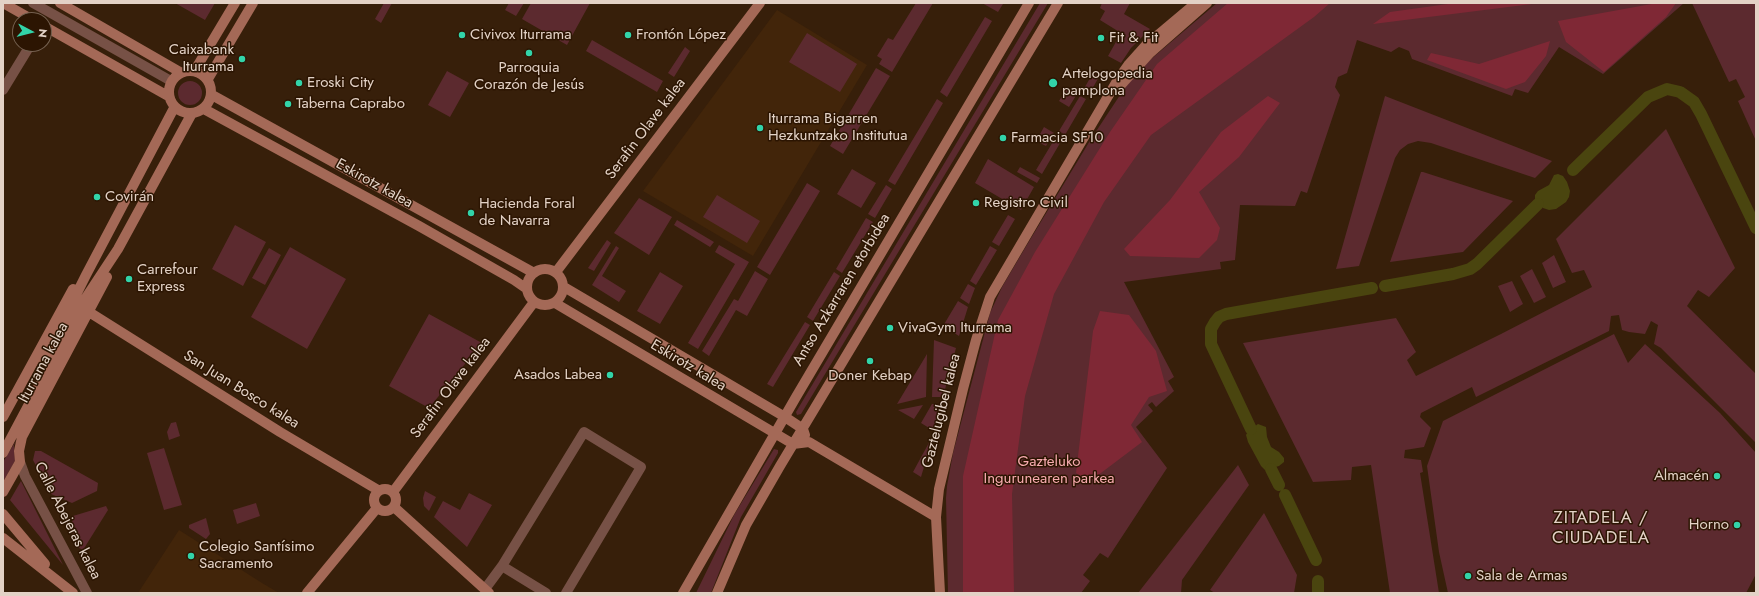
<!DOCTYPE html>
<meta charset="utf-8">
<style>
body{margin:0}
#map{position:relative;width:1759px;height:596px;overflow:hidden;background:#371f0a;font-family:Jost,sans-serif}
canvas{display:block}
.frame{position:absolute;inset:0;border:4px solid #e3d2c6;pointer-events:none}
.north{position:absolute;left:12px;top:12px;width:40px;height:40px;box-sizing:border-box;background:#2c1502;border:1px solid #756150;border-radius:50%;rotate:97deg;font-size:11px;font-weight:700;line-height:16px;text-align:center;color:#e3d2c6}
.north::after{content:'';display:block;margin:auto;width:14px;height:18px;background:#32d4a9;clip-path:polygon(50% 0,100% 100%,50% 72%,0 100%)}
</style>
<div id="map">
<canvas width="1759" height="596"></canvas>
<div class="frame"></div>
<div class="north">N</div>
</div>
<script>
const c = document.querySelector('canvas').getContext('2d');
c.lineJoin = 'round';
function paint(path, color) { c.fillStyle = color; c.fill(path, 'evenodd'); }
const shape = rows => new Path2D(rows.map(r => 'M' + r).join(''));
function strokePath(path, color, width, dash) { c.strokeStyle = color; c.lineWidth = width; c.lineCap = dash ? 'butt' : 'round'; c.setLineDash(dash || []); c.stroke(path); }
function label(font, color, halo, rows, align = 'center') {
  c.font = font + ' Jost,sans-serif'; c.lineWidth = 3; c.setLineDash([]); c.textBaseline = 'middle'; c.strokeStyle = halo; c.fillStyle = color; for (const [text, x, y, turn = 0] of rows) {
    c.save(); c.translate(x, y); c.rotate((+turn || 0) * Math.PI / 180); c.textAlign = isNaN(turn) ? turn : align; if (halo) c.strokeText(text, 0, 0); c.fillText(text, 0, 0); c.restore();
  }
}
paint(shape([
 [777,10,867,65,753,256,643,191],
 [179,530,262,583,279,593,138,593]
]), '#42250a');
paint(shape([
 [175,3,215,3,205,20],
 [384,3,392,3,381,23,375,19],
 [509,3,524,3,516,16,505,10],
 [531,3,590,3,567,45,522,19],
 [916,3,933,3,892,72,879,64,882,59,877,56,888,38,893,40],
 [982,3,1000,3,1003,4,998,12],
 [1040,3,1048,3,801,414,797,415,796,412],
 [1102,3,1130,3,1124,14,1150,29,1131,48,1121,63,1108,56,1121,33,1100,20,1105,11,1100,8],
 [1217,3,1684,3,1603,74,1559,47,1528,93,1515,89,1512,96,1412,59,1409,51,1399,47,1391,52,1357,40,1347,73,1338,77,1335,87,1340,95,1307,193,1301,191,1295,206,1240,205,1235,260,1220,262,1221,269,1124,282,1174,377,1168,381,1174,391,1156,407,1152,402,1148,405,1153,411,1136,427,1167,468,1108,558,1100,553,1083,575,1090,581,1081,593,948,593,946,498,947,486,953,453,990,313,1002,287,1028,243,1091,139,1126,86,1144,65],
 [1692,3,1756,3,1756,141,1738,101,1745,97,1736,79,1729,82],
 [985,17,992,21,947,97,940,92],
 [807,33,857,64,840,92,789,62],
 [592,40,663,81,657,92,586,51],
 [685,47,690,51,674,77,668,73],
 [876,68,890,76,843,154,830,146],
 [447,71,469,83,450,117,428,105],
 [1093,73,1099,77,1088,96,1082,92],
 '178 93a12 12 0 1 1 24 0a12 12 0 1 1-24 0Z',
 [1067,88,1077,94,1069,107,1059,101],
 [1080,96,1086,99,1065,135,1059,131],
 [1385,96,1552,161,1535,178,1431,143,1418,141,1408,144,1400,150,1395,158,1359,266,1336,269],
 [937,99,943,103,895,185,888,181],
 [1044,127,1054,133,1046,146,1036,141],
 [1666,129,1735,268,1709,297,1698,290,1687,306,1756,374,1756,443,1661,348,1654,344,1658,325,1651,321,1645,334,1629,332,1622,330,1619,315,1611,316,1609,331,1476,397,1472,387,1421,413,1420,417,1431,428,1424,447,1405,450,1404,458,1421,460,1423,472,1420,473,1439,593,1390,593,1371,465,1352,467,1351,480,1313,482,1243,343,1396,318,1416,352,1407,360,1416,376,1501,334,1592,287,1584,270,1572,273,1556,239],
 [1057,135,1063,138,1042,174,1036,170],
 [988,159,1034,187,1021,210,975,183],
 [1020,167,1040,178,1037,183,1017,172],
 [852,169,876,183,861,208,837,194],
 [1421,172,1423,172,1513,201,1463,252,1390,262],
 [807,183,820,191,770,275,757,267],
 [886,185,892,189,875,218,868,214],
 [717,195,760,221,747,243,703,217],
 [639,198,672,217,649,255,614,233],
 [1008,215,1015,219,999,246,992,242],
 [866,218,873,222,842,273,836,269],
 [677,220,714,242,710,247,674,225],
 [235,225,266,242,243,286,212,269],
 [607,240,611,243,594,271,588,268],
 [719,245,749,262,698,349,688,343,735,264,715,252],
 [616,246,619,248,602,276,626,291,619,302,592,285],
 [990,246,997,250,976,285,970,281],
 [290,247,346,279,307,349,251,317],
 [269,248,281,255,265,285,252,278],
 [1554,255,1566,282,1553,288,1542,263],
 [1532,269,1546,297,1534,303,1520,276],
 [755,271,768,279,747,316,736,310,709,356,702,351,734,299,738,301],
 [660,272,683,286,660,324,637,311],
 [834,272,840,276,813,321,807,317],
 [1512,281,1523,304,1510,312,1498,286],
 [968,284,975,288,969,304,960,298],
 [958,301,968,307,959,336,943,326],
 [429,314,482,343,429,408,389,386],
 [805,322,810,325,773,387,767,384],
 [1614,334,1628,363,1645,344,1720,413,1756,453,1756,574,1746,593,1448,593,1439,552,1427,466,1443,421],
 [934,340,956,348,943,397,932,397],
 [927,354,926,397,897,404],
 [932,404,941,404,934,431,921,423],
 [923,405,914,419,898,410],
 [176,422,180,436,169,440,167,432,171,423],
 [17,439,14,445,15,461,3,482,3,462],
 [931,439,932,440,921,477,913,472],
 [164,448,182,505,164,510,147,453],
 [774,449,778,450,778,453,741,517,711,593,696,593,734,515],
 [35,451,41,451,98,483,97,491,72,503,51,494,33,460],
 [1238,465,1249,485,1182,580,1181,593,1138,593],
 [21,481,63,565,10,500],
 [425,491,436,497,429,511,424,506,423,498],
 [469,493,492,505,467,547,434,517,443,501,460,510],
 [256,503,260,516,237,524,233,510],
 [106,506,108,510,83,550,79,548,71,530,73,516],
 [1264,513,1297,575,1294,593,1215,593,1210,590],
 [206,518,210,534,206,539,189,528,189,525]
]), '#5c2a2f');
paint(shape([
 [1228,3,1330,3,1314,17,1151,135,1104,202,1054,294,1025,396,1012,494,1014,593,963,593,963,476,998,320,1035,252,1110,132,1157,64],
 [1455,3,1540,3,1373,24,1390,12],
 [1657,3,1676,3,1666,17,1604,72,1566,42,1558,21],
 [1550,41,1546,56,1525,82,1506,89,1427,60,1431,53,1479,64],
 [1268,96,1280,103,1239,157,1199,192,1220,228,1217,240,1199,258,1130,256,1124,249,1170,200,1221,132],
 [1100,311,1129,315,1156,351,1167,391,1149,397,1131,425,1142,442,1089,482,1076,473,1093,331]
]), '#7f2835');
paint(shape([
 [1558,174,1563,176,1567,182,1570,191,1569,197,1566,202,1556,209,1549,210,1543,208,1535,199,1535,195,1538,191,1549,185,1554,175],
 [1258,424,1266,427,1267,437,1271,447,1279,452,1284,458,1284,462,1279,466,1265,470,1261,466,1248,442,1246,435,1249,430]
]), '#4a450f');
strokePath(shape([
 [1573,170,1648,97,1667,89,1680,92,1694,102,1701,114,1756,228],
 [1385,286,1453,274,1470,269,1477,264,1538,204],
 [1251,429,1211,344,1211,329,1215,322,1219,317,1226,314,1372,288],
 [1271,469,1279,485],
 [1285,495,1316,560],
 [1318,581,1318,593]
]), '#4a450f', 12);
strokePath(shape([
 [33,3,171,81],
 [3,90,31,44],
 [20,462,25,476,87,593],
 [502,566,546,593],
 [485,589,502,566,584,432,641,467,566,593]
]), '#775146', 10);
strokePath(shape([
 [3,3,33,20],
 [60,3,180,72],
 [44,26,168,96],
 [195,70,235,3],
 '169 92a21 21 0 1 1 42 0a21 21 0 1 1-42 0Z',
 [208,79,253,3],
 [1121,85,1150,53,1207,3],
 [212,95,534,273],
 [204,109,419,226,514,280,527,289],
 '527 287a18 18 0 1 1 36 0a18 18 0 1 1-36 0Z',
 [556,272,760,3],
 [564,287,785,417,803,429,805,435],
 [555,303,793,444,809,442,936,517],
 [89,312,280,432,378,490],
 [43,364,70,314,73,301,86,275,174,108],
 [3,417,73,289],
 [3,453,85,299,118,249,191,115],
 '374 500a11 11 0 1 1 22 0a11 11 0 1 1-22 0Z',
 [3,492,20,462,19,451,22,437,107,277],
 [393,492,534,302],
 [394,507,489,593],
 [3,514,45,564],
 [3,538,73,593],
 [307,593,377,508],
 [683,593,796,397,1029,3],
 [717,593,746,525,780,466,1058,3],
 [940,593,936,517,939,489,963,389,976,340,990,297,1117,81,1129,64,1146,45,1196,3]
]), '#a46957', 10);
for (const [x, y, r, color] of [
 [462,35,4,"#32d4a9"],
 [628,35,4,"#32d4a9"],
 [1101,38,4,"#32d4a9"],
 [529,53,4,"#32d4a9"],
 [242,59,4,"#32d4a9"],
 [299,83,4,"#32d4a9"],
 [1053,83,5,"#32d4a9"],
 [288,104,4,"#32d4a9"],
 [760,128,4,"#32d4a9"],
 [1003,138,4,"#32d4a9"],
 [97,197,4,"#32d4a9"],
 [976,203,4,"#32d4a9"],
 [471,213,4,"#32d4a9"],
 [129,279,4,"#32d4a9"],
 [890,328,4,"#32d4a9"],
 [870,361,4,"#32d4a9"],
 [610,375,4,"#32d4a9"],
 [1717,476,4,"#32d4a9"],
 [1737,525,4,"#32d4a9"],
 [191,556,4,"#32d4a9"],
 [1468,576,4,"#32d4a9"]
]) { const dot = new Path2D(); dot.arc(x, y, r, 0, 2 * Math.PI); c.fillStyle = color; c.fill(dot); strokePath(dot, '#2c1502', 1.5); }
label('15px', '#e3d2c6', '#2c1502', [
 ["Civivox Iturrama",470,35],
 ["Frontón López",636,35],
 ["Fit & Fit",1109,38],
 ["Caixabank",234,50,"right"],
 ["Iturrama",234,67,"right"],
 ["Parroquia",529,68,"center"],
 ["Corazón de Jesús",529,85,"center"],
 ["Artelogopedia",1062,74],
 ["pamplona",1062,91],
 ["Eroski City",307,83],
 ["Taberna Caprabo",296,104],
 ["Iturrama Bigarren",768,119],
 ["Hezkuntzako Institutua",768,136],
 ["Farmacia SF10",1011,138],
 ["Covirán",105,197],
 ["Registro Civil",984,203],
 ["Hacienda Foral",479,204],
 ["de Navarra",479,221],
 ["Carrefour",137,270],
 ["Express",137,287],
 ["VivaGym Iturrama",898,328],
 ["Asados Labea",602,375,"right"],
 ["Doner Kebap",870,376,"center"],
 ["Almacén",1709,476,"right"],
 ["Horno",1729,525,"right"],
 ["Colegio Santísimo",199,547],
 ["Sacramento",199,564],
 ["Sala de Armas",1476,576]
], 'left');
label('15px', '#e3d2c6', '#2c1502', [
 ["Serafin Olave kalea",646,129,-53],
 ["Eskirotz kalea",374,184,29],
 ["Antso Azkarraren etorbidea",842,290,-59],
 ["Iturrama kalea",44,363,-62],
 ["Eskirotz kalea",688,366,31],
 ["Serafin Olave kalea",451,388,-53],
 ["San Juan Bosco kalea",241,390,32],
 ["Gaztelugibel kalea",942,411,-76],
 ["Calle Abejeras kalea",67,521,63]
]);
label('15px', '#f8acb0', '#2c1502', [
 ["Gazteluko",1049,462],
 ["Ingurunearen parkea",1049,479]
]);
c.letterSpacing = '1px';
label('17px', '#e3d2c6', '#2c1502', [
 ["ZITADELA /",1601,519],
 ["CIUDADELA",1601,539]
]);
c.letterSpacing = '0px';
</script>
